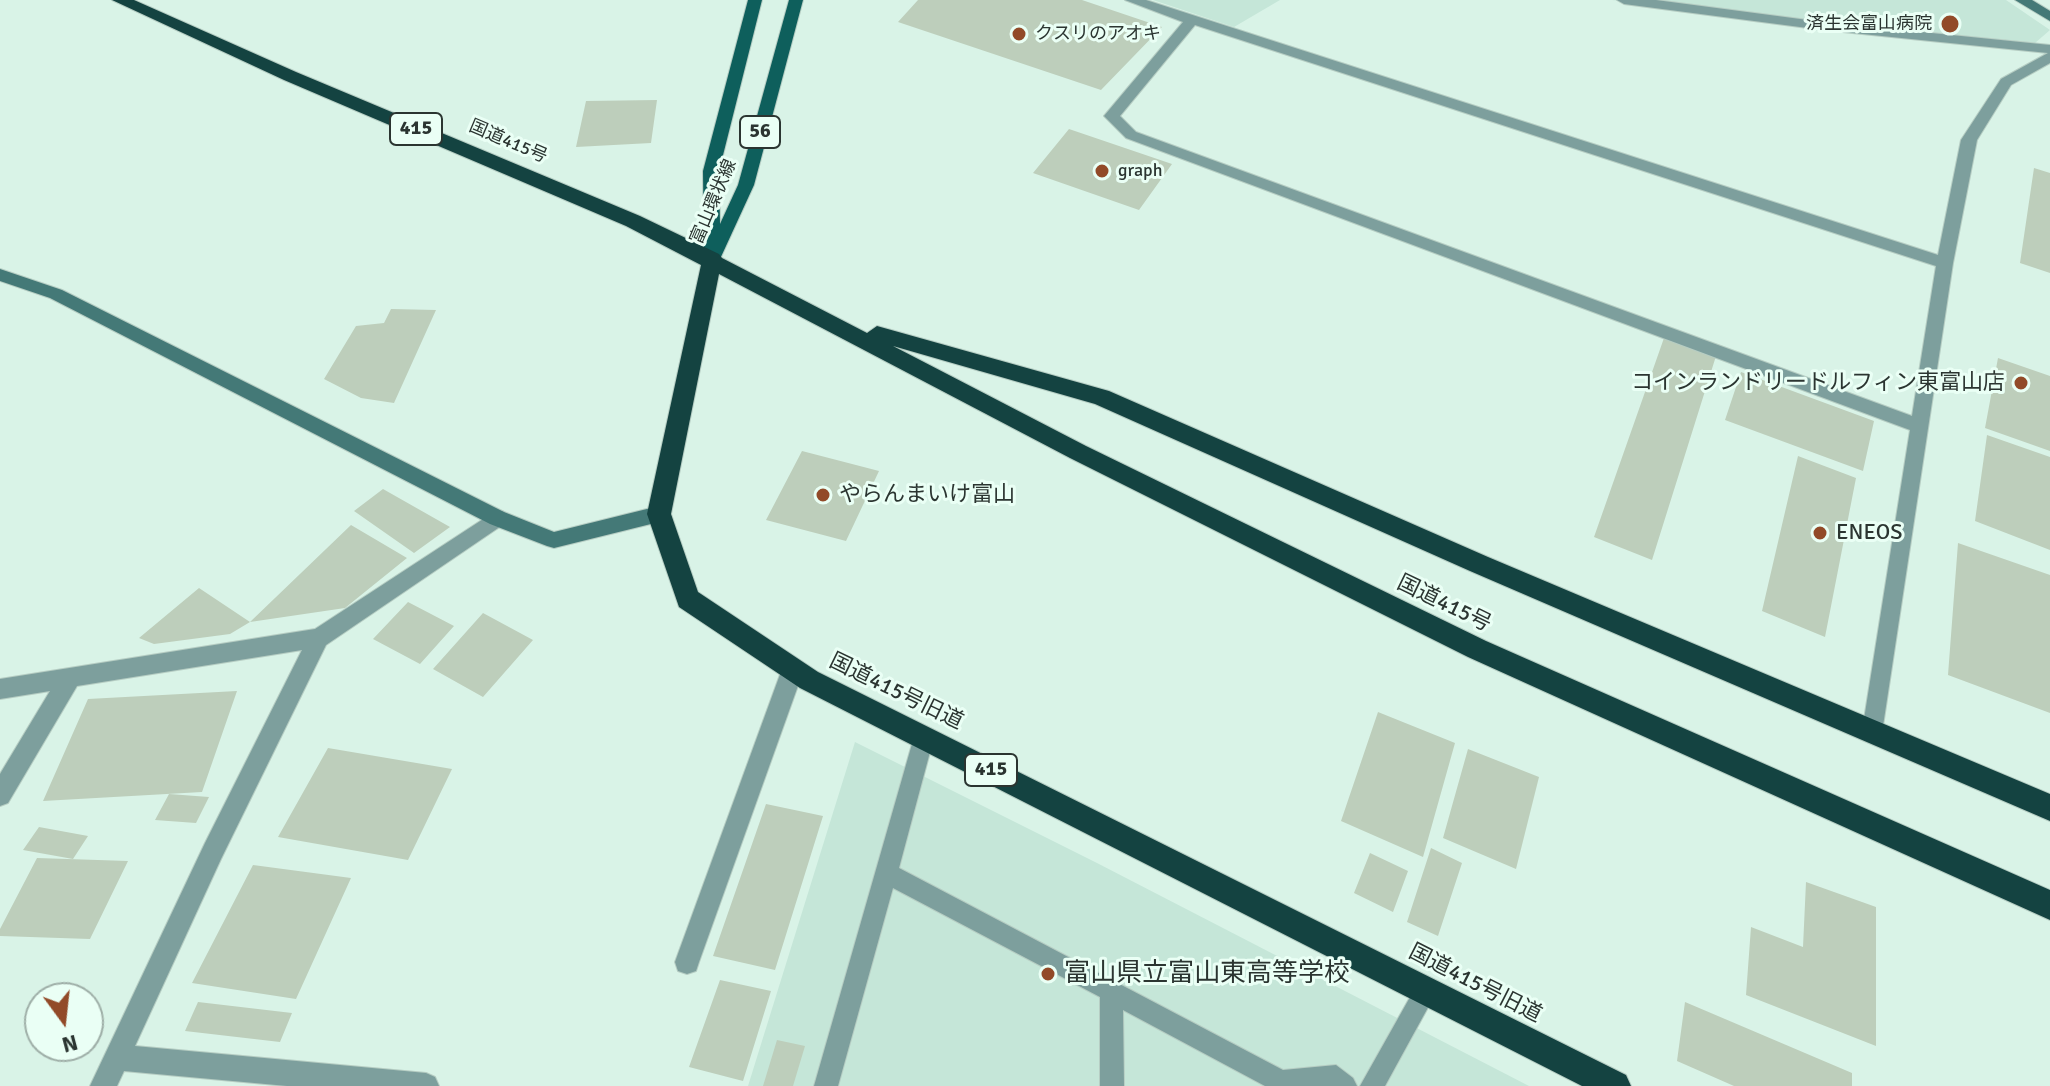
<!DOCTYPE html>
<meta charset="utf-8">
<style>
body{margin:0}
#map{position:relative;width:2050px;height:1086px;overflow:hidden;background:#d9f3e7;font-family:Signika,sans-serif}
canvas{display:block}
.north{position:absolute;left:24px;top:982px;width:80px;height:80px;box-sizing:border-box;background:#eafff5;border:2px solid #9eaea7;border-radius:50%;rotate:165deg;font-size:22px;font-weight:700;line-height:32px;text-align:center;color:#2b3531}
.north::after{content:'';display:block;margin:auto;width:28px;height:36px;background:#924a28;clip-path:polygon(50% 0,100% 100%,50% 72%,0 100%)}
</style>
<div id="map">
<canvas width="2050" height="1086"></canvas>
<div class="north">N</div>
</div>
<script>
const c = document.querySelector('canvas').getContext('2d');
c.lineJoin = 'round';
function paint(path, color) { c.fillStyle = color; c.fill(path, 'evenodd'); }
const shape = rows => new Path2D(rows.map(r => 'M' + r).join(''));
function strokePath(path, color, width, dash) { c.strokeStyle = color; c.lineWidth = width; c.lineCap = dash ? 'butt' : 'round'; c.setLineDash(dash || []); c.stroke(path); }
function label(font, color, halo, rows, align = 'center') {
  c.font = font + ' Signika,"Noto Sans JP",sans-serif'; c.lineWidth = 6; c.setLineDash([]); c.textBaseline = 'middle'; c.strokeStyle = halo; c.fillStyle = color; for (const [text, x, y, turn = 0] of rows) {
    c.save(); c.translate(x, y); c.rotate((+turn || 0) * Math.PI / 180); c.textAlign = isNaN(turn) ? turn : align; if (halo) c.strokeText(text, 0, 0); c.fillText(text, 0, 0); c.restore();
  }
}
paint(shape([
 [1153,0,1280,0,1234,27],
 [1612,0,2006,0,2050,30,2035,43],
 [855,742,1097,863,1529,1086,748,1086]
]), '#c5e6d8');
paint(shape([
 [918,0,1082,0,1162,27,1101,90,898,22],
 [657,100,651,143,576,147,586,101],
 [1069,129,1172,164,1139,210,1033,173],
 [2034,168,2050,173,2050,273,2020,263],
 [391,309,436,310,394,403,361,398,324,379,356,326,384,323],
 [1664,338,1716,356,1652,560,1594,537],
 [1998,358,2050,376,2050,451,1985,428],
 [1741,372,1874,421,1863,471,1725,420],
 [1987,435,2050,457,2050,550,1975,521],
 [802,451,879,471,846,541,766,520],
 [1798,456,1856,478,1825,637,1762,611],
 [383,489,450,527,414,553,354,511],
 [351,525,407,558,345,608,250,622],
 [1958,543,2050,575,2050,713,1948,675],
 [199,588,250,622,230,634,154,644,139,638],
 [408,602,454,626,420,664,373,639],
 [483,613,533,640,483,697,433,669],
 [237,691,202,792,43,801,88,699],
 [1378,712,1455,743,1423,857,1341,821],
 [328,748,452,769,408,860,278,837],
 [1468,749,1539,777,1516,869,1443,838],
 [169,794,209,797,196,823,155,820],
 [766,804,823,816,775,970,713,956],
 [39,827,88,836,73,859,23,850],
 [1431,848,1462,863,1438,936,1407,922],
 [1370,853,1408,871,1393,912,1354,893],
 [37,858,128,861,90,939,0,936,0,929],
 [253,865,351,878,296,999,192,983],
 [1806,882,1876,907,1876,1046,1746,995,1751,927,1803,947],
 [720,980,771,991,743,1081,689,1067],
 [198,1002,292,1013,280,1042,185,1031],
 [1685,1002,1852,1073,1852,1086,1734,1086,1677,1061],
 [777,1040,805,1046,793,1086,763,1086]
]), '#bdcebb');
const lane = shape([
 [924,728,931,730,934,737,899,868,1283,1070,1336,1065,1353,1078,1357,1086,1265,1086,1123,1010,1124,1086,1100,1086,1100,997,893,888,838,1086,814,1086,914,737,917,730,924,728],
 [1426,980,1434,983,1437,991,1385,1086,1360,1086,1418,983,1426,980]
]);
const street = shape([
 [1125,0,1146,0,1938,255,1961,140,2001,79,2048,53,1823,30,1624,4,1617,0,1656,0,1823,22,2050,45,2050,63,2011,85,1977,140,1953,263,1881,739,1873,742,1865,739,1862,732,1910,430,1126,138,1104,116,1183,22,1125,0],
 [1195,25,1936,266,1912,416,1136,132,1120,116,1195,25],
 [497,510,504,512,507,518,504,524,326,645,221,859,135,1046,426,1073,435,1077,439,1086,287,1086,124,1071,117,1086,90,1086,205,843,302,650,77,686,8,803,0,806,0,774,50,691,0,699,0,679,315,629,497,510],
 [793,659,801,662,804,669,699,962,696,971,687,974,678,971,675,962,782,669,785,662,793,659]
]);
const secondary = shape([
 [2015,0,2032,0,2050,11,2050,21,2015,0],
 [0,269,62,290,504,512,554,532,659,506,666,508,669,514,666,520,659,522,554,548,547,546,490,524,50,298,0,281,0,269]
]);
const primary = shape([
 [748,0,762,0,719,171,720,224,738,185,789,0,803,0,754,185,720,259,712,265,704,259,703,171,748,0]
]);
const highway = shape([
 [112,0,134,0,296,72,640,216,719,254,722,258,867,333,877,326,1109,391,1488,557,2050,794,2050,821,1470,571,1095,404,893,346,1086,446,1486,641,2050,890,2050,920,1468,657,1070,458,719,274,671,514,698,592,818,672,1626,1075,1631,1086,1582,1086,800,688,679,607,647,514,701,265,626,226,284,80,112,0]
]);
strokePath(lane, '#b6cdc3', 2);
strokePath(street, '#b6cdc3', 2);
strokePath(secondary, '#b6cdc3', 2);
strokePath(primary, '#b6cdc3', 2);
strokePath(highway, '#b6cdc3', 2);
paint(lane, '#7d9f9d');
paint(street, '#7d9f9d');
paint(secondary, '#447977');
paint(primary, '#0e5f5c');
paint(highway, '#144341');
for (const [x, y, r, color] of [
 [1950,24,10,"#924a28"],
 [1019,34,8,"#924a28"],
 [1102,171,8,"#924a28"],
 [2021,383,8,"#924a28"],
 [823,495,8,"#924a28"],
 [1820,533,8,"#924a28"],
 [1048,974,8,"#924a28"]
]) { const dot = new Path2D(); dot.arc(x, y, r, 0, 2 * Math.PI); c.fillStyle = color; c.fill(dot); strokePath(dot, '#eafff5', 3); }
label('18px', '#2b3531', '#eafff5', [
 ["済生会富山病院",1932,24,"right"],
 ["クスリのアオキ",1035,34],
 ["graph",1118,171]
], 'left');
label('18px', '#2b3531', '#eafff5', [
 ["国道415号",508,142,23],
 ["富山環状線",714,202,-67]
]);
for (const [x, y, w] of [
 [416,129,52],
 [760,132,40],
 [991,770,52]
]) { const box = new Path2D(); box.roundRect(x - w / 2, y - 16, w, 32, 6); c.fillStyle = '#eafff5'; c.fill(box); strokePath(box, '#2b3531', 2); }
label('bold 20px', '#2b3531', null, [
 ["415",416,129],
 ["56",760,132],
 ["415",991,770]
]);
label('22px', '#2b3531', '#eafff5', [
 ["コインランドリードルフィン東富山店",2005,383,"right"],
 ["やらんまいけ富山",839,495],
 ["ENEOS",1836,533]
], 'left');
label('22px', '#2b3531', '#eafff5', [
 ["国道415号",1444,604,26],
 ["国道415号旧道",896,692,26],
 ["国道415号旧道",1475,984,27]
]);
label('26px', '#2b3531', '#eafff5', [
 ["富山県立富山東高等学校",1064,974]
], 'left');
</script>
